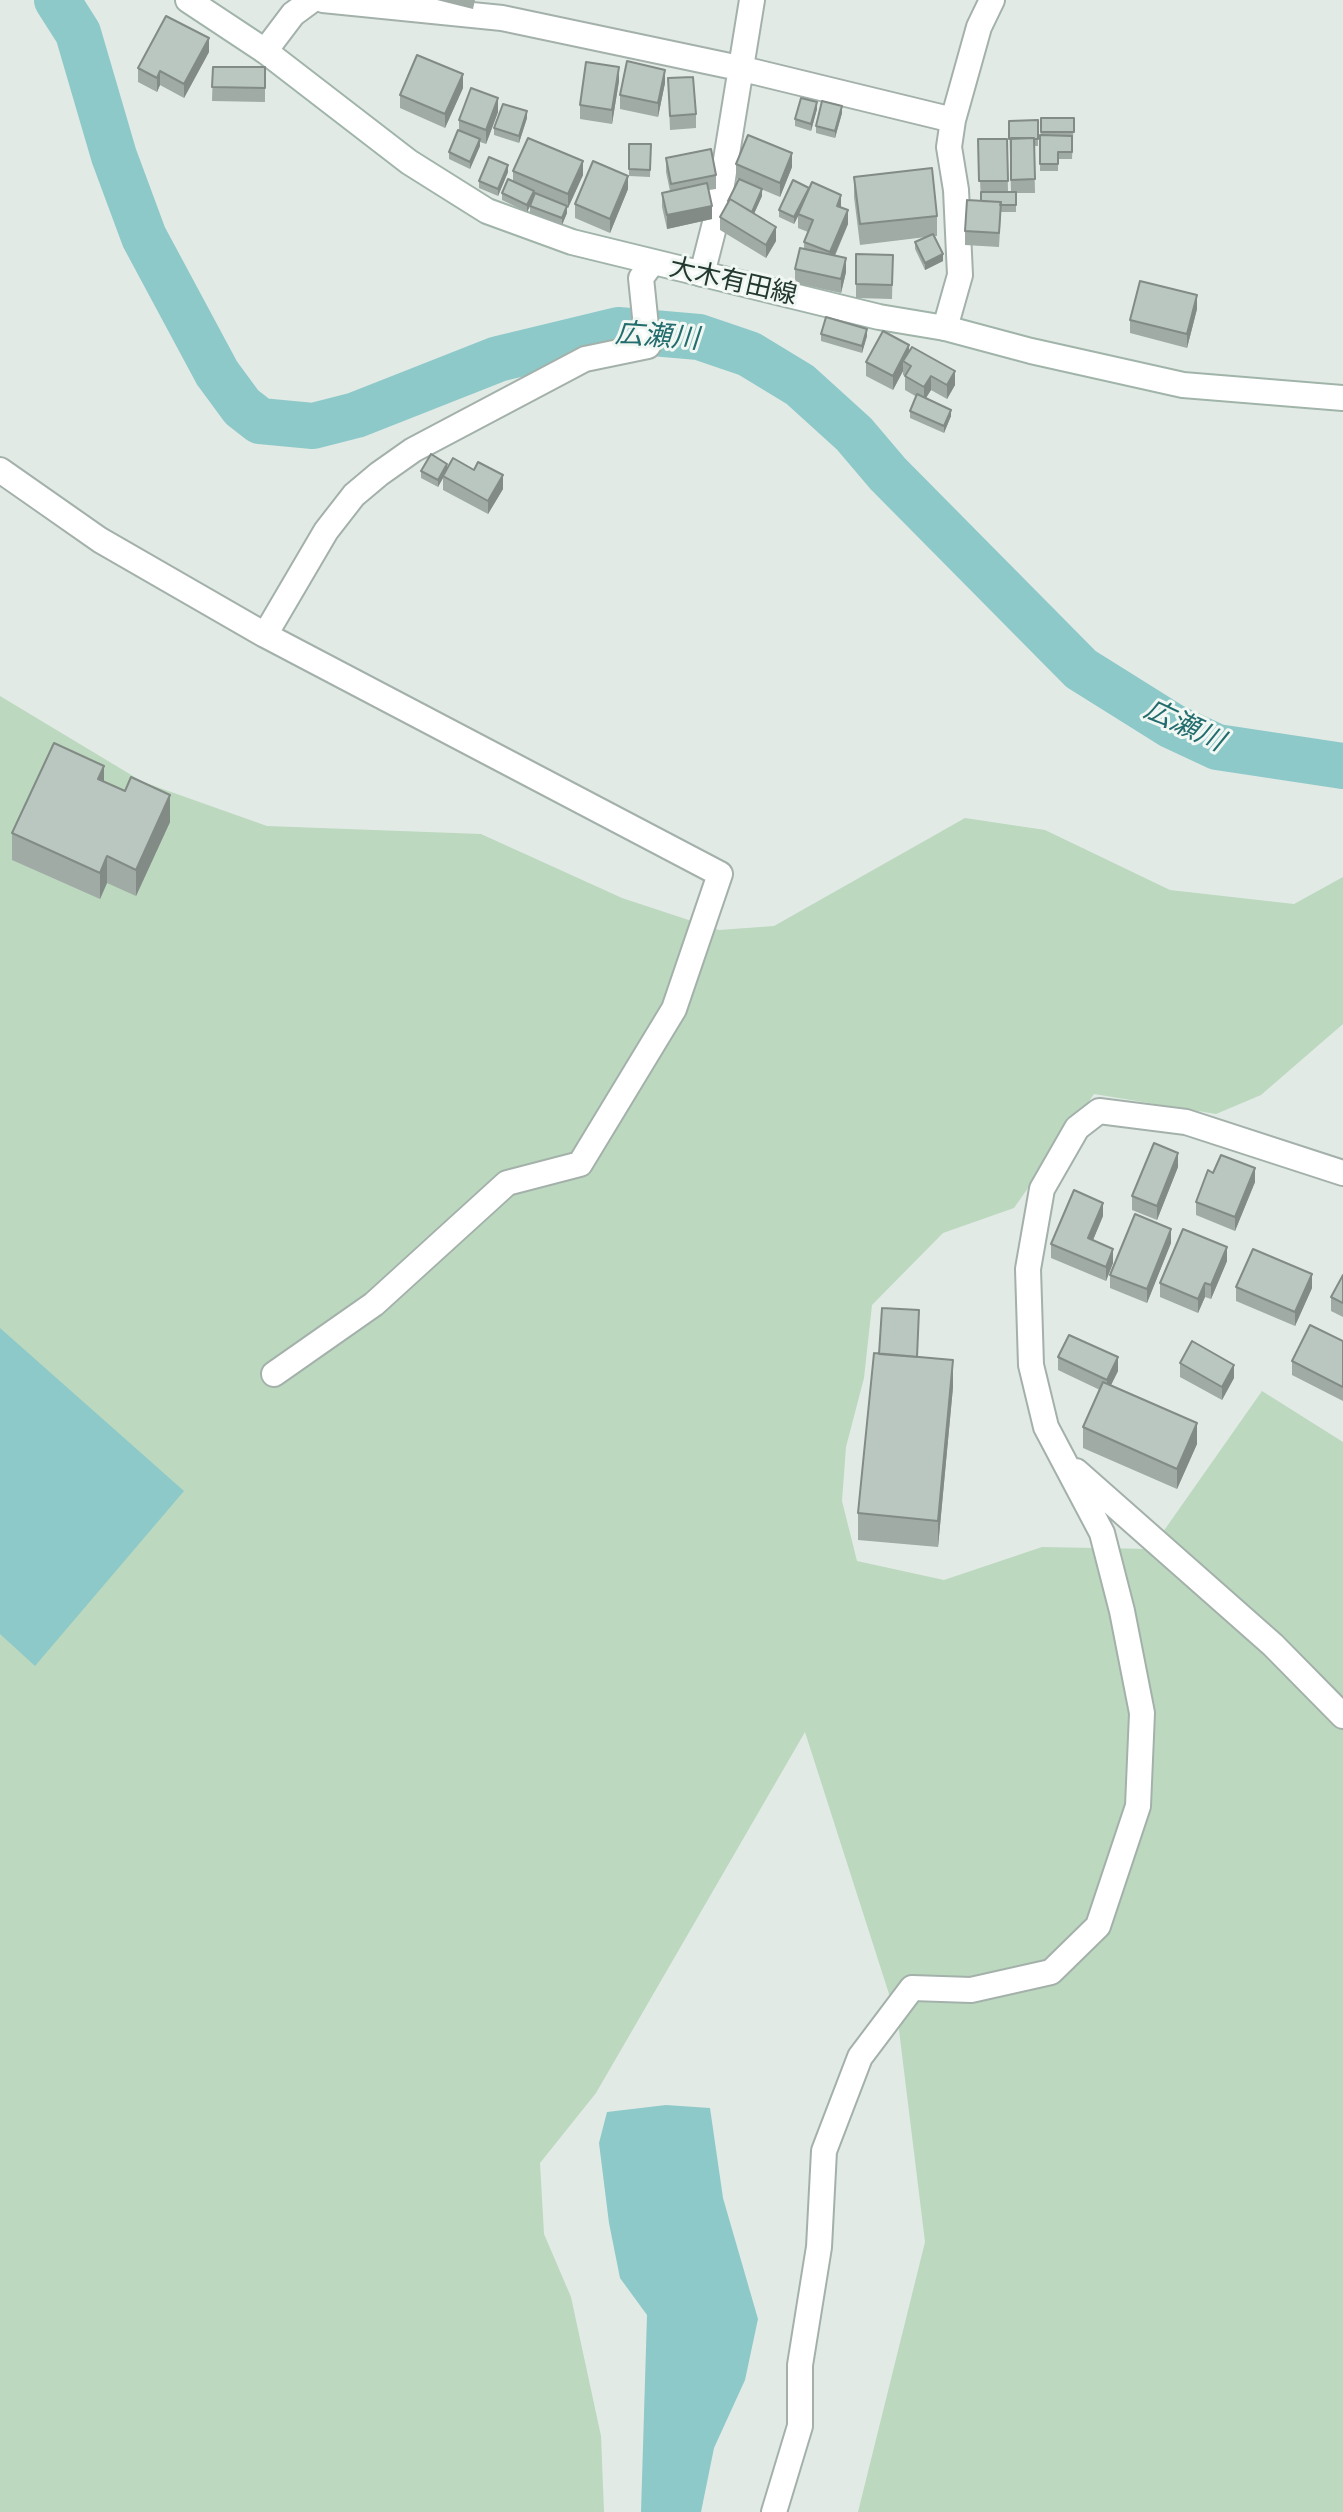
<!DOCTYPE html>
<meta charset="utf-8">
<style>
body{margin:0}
canvas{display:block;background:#e1eae5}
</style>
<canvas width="1343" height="2512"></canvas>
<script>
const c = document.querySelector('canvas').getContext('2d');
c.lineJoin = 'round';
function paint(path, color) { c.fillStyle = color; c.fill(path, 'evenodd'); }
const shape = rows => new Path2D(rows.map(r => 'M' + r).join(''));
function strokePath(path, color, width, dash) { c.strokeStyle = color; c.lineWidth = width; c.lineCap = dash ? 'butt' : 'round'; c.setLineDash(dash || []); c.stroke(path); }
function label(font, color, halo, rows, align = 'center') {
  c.font = font + ' "Noto Sans","Noto Sans JP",sans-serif'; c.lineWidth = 6; c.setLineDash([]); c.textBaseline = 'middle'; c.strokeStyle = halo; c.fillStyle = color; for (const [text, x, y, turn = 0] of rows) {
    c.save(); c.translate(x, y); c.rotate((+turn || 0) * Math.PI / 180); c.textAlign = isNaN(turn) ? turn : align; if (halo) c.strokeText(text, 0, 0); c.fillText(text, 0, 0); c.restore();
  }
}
paint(shape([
 [0,696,143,782,267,826,481,834,622,898,719,930,774,926,965,818,1045,830,1170,890,1294,904,1343,877,1343,1024,1261,1095,1216,1114,1094,1094,1014,1208,943,1233,872,1305,864,1378,846,1447,842,1501,857,1561,944,1580,1042,1547,1151,1549,1262,1391,1343,1442,1343,2512,858,2512,925,2242,898,2022,805,1732,596,2093,540,2163,544,2234,571,2297,601,2436,604,2512,0,2512]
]), '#bcd9bf');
paint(shape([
 [0,1328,184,1491,35,1666,0,1634],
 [666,2105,710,2108,723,2198,758,2319,745,2380,714,2448,701,2512,641,2512,647,2315,620,2278,609,2223,599,2143,607,2112]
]), '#8ec9c9');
strokePath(shape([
 [57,0,78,33,114,156,144,237,217,373,242,407,260,421,313,426,356,415,498,359,618,330,699,337,749,354,800,385,854,434,888,474,1081,669,1172,726,1217,747,1343,766]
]), '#8ec9c9', 46);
const minor = shape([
 [323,0,502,18,739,68,953,120],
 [265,51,293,14,312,0],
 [702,274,717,215,752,0],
 [945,328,960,275,956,190,949,147,953,120,979,27,992,0],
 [0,470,100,540,265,635,720,874,674,1009,580,1164,507,1183,374,1304,274,1374],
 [265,635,326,531,354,495,379,474,413,450,585,359,648,346,641,278,652,263],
 [1076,1471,1273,1645,1343,1716],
 [774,2512,800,2426,800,2365,819,2247,824,2151,860,2057,912,1988,971,1990,1051,1972,1098,1926,1138,1806,1142,1713,1122,1611,1102,1533,1046,1427,1031,1365,1028,1269,1042,1189,1077,1128,1099,1111,1186,1122,1343,1173]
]);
const secondary = shape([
 [188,0,265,51,409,162,487,211,572,242,879,317,945,328,1031,351,1183,385,1343,398]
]);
strokePath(minor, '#a4b1ab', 28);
strokePath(secondary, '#a1b4aa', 28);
strokePath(minor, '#fff', 24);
strokePath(secondary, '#fff', 24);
paint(shape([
 [437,0,475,0,473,9],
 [209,52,184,98,160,85,157,92,138,82,138,68],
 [213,67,265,67,265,102,212,101],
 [668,78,696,114,696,128,670,130],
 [619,81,612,124,580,119,580,105],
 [665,83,658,117,620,109,620,95],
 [463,88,445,128,400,108,400,95],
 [817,109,811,131,795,126,795,119],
 [498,112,486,144,480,142,480,146,470,169,449,159,449,152,459,130,459,120],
 [842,113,835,138,816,133,816,126],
 [527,118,519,143,494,135,494,128],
 [1041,118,1074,118,1072,159,1058,159,1058,171,1040,171],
 [1038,120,1038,146,1034,146,1035,193,1016,193,1016,212,1001,212,999,247,965,245,965,231,981,201,978,139,1007,139,1008,192,1011,192,1009,121],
 [629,144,651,144,650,177,629,176],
 [666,158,716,175,716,189,709,190,712,219,667,229,662,207,662,193,670,191,666,172],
 [736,164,792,167,780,197,761,189,762,196,754,214,776,241,766,258,720,230,720,217,728,202,738,179,736,178],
 [513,171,583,175,568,208,567,208,567,213,562,225,530,213,530,206,527,212,502,200,502,193,513,182],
 [508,172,498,196,479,188,479,181],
 [854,177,937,216,937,236,935,236,943,261,925,270,915,249,915,242,926,237,860,245,854,197],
 [628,189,610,233,575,218,575,204],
 [841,208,848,224,835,256,846,272,841,293,795,283,795,269,804,249,804,242,808,232,798,228,798,216,794,224,779,217,779,210],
 [856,254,893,255,892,299,856,298],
 [1197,309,1187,348,1130,333,1130,320],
 [821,334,867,336,862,353,821,341],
 [909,350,955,385,947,399,931,390,926,398,951,416,944,433,910,418,910,411,917,397,905,390,905,376,903,375,903,371,893,390,866,376,866,362],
 [447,468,503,489,488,514,443,490,443,478,438,487,421,478,421,471],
 [104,782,170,822,136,896,107,883,100,899,12,860,12,833],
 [1178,1167,1157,1220,1132,1210,1132,1196],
 [1213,1173,1255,1182,1235,1231,1196,1215,1196,1202],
 [1103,1216,1093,1240,1113,1263,1106,1281,1051,1258,1051,1244],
 [1171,1243,1147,1303,1110,1288,1110,1275],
 [1227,1261,1211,1299,1205,1297,1198,1313,1160,1297,1160,1283],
 [1343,1275,1343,1317,1331,1311,1331,1297],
 [1236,1287,1312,1288,1295,1326,1236,1301],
 [1343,1341,1343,1401,1292,1375,1292,1361],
 [918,1357,953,1387,938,1547,858,1540,858,1513],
 [1058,1357,1118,1371,1111,1385,1197,1444,1177,1489,1083,1448,1083,1427,1100,1390,1058,1370],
 [1180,1363,1234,1378,1222,1400,1180,1377]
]), '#a0aba5');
paint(shape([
 [209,38,209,52,184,98,184,84],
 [619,67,619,81,612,124,612,110],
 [665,70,665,83,658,117,658,103],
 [160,71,160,85,157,92,157,78],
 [463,74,463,88,445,128,445,114],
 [498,98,498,112,486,144,486,130],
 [817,102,817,109,811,131,811,124],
 [842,106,842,113,835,138,835,131],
 [527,111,527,118,519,143,519,136],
 [480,139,480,146,470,169,470,162],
 [792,153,792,167,780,197,780,183],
 [583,161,583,175,568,208,568,194],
 [508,165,508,172,498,196,498,189],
 [628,176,628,189,610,233,610,219],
 [809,188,809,195,794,224,794,217],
 [762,189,762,196,752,218,752,212],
 [534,191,534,198,527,212,527,205],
 [841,195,841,208,837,206],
 [567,206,567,213,562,225,562,218],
 [712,206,712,219,667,229,667,215],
 [848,210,848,224,830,266,830,252],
 [776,227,776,241,766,258,766,245],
 [943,254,943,261,925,270,925,263],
 [846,258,846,272,841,293,841,279],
 [1197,295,1197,309,1187,348,1187,334],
 [867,329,867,336,862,353,862,346],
 [909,345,909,359,903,361,903,371,893,390,893,376],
 [955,371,955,385,947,399,947,385],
 [931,376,931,390,924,401,924,387],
 [951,410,951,416,944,433,944,426],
 [447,464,447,471,443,476,443,478,438,487,438,480],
 [503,475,503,489,488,514,488,501],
 [104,766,104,793,98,779],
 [170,795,170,822,136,896,136,870],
 [107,856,107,883,100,899,100,873],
 [1178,1153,1178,1167,1157,1220,1157,1206],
 [1255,1168,1255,1182,1235,1231,1235,1217],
 [1103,1203,1103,1216,1088,1252,1088,1238],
 [1171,1229,1171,1243,1147,1303,1147,1289],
 [1227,1247,1227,1261,1211,1299,1211,1285],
 [1113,1249,1113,1263,1106,1281,1106,1267],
 [1312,1274,1312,1288,1295,1326,1295,1312],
 [1205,1283,1205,1297,1198,1313,1198,1299],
 [1118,1357,1118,1371,1107,1393,1107,1380],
 [953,1360,953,1387,938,1547,938,1521],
 [1234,1365,1234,1378,1222,1400,1222,1387],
 [1197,1423,1197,1444,1177,1489,1177,1469]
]), '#828b86');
const building = shape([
 [166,16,209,38,184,84,160,71,157,78,138,68,166,16],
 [417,55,463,74,445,114,400,95,417,55],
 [627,61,665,70,658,103,620,95,627,61],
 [586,62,619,67,612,110,580,105,586,62],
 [213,67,265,67,265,88,212,87,213,67],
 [693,77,696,114,670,116,668,78,693,77],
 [471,88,498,98,486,130,459,120,471,88],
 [801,98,817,102,811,124,795,119,801,98],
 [822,101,842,106,835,131,816,126,822,101],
 [503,104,527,111,519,136,494,128,503,104],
 [1041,118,1074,118,1074,132,1041,132,1041,118],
 [1038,120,1038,139,1034,139,1034,138,1009,139,1009,121,1038,120],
 [458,130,480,139,470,162,449,152,458,130],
 [748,135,792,153,780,183,736,164,748,135],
 [1040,135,1072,136,1072,152,1058,152,1058,164,1040,164,1040,135],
 [528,138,583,161,568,194,513,171,528,138],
 [1011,138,1034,138,1035,179,1011,180,1011,138],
 [978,139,1007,139,1008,181,979,181,978,139],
 [629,144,651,144,650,170,629,169,629,144],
 [711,149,716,175,671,184,666,158,711,149],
 [489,157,508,165,498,189,479,181,489,157],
 [593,161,628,176,610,219,575,204,593,161],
 [932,168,937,216,860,224,854,177,932,168],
 [508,179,534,191,527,205,502,193,508,179],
 [739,179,762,189,752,212,730,199,728,201,739,179],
 [793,180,809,188,794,217,779,210,793,180],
 [812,182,841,195,837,206,848,210,830,252,804,242,813,220,798,214,812,182],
 [707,183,712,206,667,215,662,193,707,183],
 [981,192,1016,192,1016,205,1000,205,1001,202,981,201,981,192],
 [535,193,567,206,562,218,530,206,535,193],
 [730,199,776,227,766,245,720,217,730,199],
 [967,200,1001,202,999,233,965,231,967,200],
 [933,234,943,254,925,263,915,242,933,234],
 [800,248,846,258,841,279,795,269,800,248],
 [856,254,893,255,892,285,856,284,856,254],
 [1140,281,1197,295,1187,334,1130,320,1140,281],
 [826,317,867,329,862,346,821,334,826,317],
 [883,331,909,345,893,376,866,362,883,331],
 [912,347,955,371,947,385,931,376,924,387,905,376,911,366,903,361,912,347],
 [917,394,951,410,944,426,910,411,917,394],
 [431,454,447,464,438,480,421,471,431,454],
 [453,458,474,470,478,462,503,475,488,501,443,476,453,458],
 [54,743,104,766,98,779,125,791,131,777,170,795,136,870,107,856,100,873,12,833,54,743],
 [1154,1143,1178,1153,1157,1206,1132,1196,1154,1143],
 [1221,1155,1255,1168,1235,1217,1196,1202,1208,1170,1213,1173,1221,1155],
 [1074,1190,1103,1203,1088,1238,1113,1249,1106,1267,1051,1244,1074,1190],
 [1135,1214,1171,1229,1147,1289,1110,1275,1135,1214],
 [1183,1229,1227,1247,1211,1285,1205,1283,1198,1299,1160,1283,1183,1229],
 [1253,1249,1312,1274,1295,1312,1236,1287,1253,1249],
 [1343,1275,1343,1303,1331,1297,1343,1275],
 [882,1308,919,1310,917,1357,879,1354,882,1308],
 [1310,1325,1343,1341,1343,1387,1292,1361,1310,1325],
 [1069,1335,1118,1357,1107,1380,1058,1357,1069,1335],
 [1192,1341,1234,1365,1222,1387,1180,1363,1192,1341],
 [874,1353,953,1360,938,1521,858,1513,874,1353],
 [1103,1382,1197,1423,1177,1469,1083,1427,1103,1382]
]);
paint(building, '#bac7c0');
strokePath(building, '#828b86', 2);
label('26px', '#23392f', '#f1f7f3', [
 ["大木有田線",733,282,13]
]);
label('italic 28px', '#246d6e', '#f1f7f3', [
 ["広瀬川",657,337,4],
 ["広瀬川",1184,726,25]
]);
</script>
